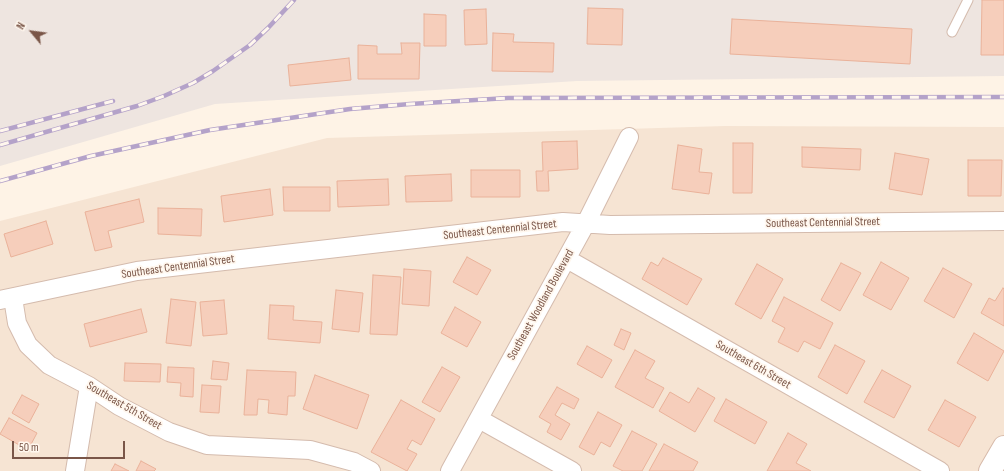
<!DOCTYPE html>
<style>
body{margin:0}
#map{position:relative;width:1004px;height:471px;overflow:hidden;background:#fef3e6;font-family:"Sofia Sans Condensed",sans-serif}
canvas{display:block}
.north{position:absolute;left:12px;top:12px;width:40px;height:40px;-webkit-text-stroke:3px #fff7ee;paint-order:stroke;rotate:299deg;font-size:11px;font-weight:700;line-height:16px;text-align:center;color:#7a5648}
.north::after{content:'';display:block;margin:auto;width:14px;height:18px;background:#7a5648;clip-path:polygon(50% 0,100% 100%,50% 72%,0 100%)}
.scale{position:absolute;left:12px;top:441px;width:113px;height:18px;box-sizing:border-box;border:2px solid #7a5648;border-top:0;padding-left:5px;font-size:12px;line-height:14px;white-space:nowrap;color:#7a5648;-webkit-text-stroke:3px #fff7ee;paint-order:stroke}
</style>
<div id="map">
<canvas width="1004" height="471"></canvas>
<div class="north">N</div>
<div class="scale">50 m</div>
</div>
<script>
const c = document.querySelector('canvas').getContext('2d');
c.lineJoin = 'round';
function paint(path, color) { c.fillStyle = color; c.fill(path, 'evenodd'); }
const shape = rows => new Path2D(rows.map(r => 'M' + r).join(''));
function strokePath(path, color, width, dash) { c.strokeStyle = color; c.lineWidth = width; c.lineCap = dash ? 'butt' : 'round'; c.setLineDash(dash || []); c.stroke(path); }
function label(font, color, halo, rows, align = 'center') {
  c.font = font + ' "Sofia Sans Condensed",sans-serif'; c.lineWidth = 3.5; c.setLineDash([]); c.textBaseline = 'middle'; c.strokeStyle = halo; c.fillStyle = color; for (const [text, x, y, turn = 0] of rows) {
    c.save(); c.translate(x, y); c.rotate((+turn || 0) * Math.PI / 180); c.textAlign = isNaN(turn) ? turn : align; if (halo) c.strokeText(text, 0, 0); c.fillText(text, 0, 0); c.restore();
  }
}
paint(shape([
 [725,126,1004,127,1004,471,0,471,0,221,327,138]
]), '#f6e4d3');
paint(shape([
 [0,0,1004,0,1004,76,577,81,215,104,0,166]
]), '#eee5e0');
const building = shape([
 [982,0,1004,0,1004,55,981,55,982,0],
 [588,8,623,9,622,45,587,44,588,8],
 [486,9,487,44,465,45,464,10,486,9],
 [424,14,446,15,446,46,424,46,424,14],
 [732,19,912,29,910,64,730,54,732,19],
 [493,33,514,34,513,42,554,43,553,72,492,71,493,33],
 [401,43,420,43,419,79,358,79,358,45,377,46,377,54,402,54,401,43],
 [349,58,351,80,290,86,288,65,349,58],
 [577,141,578,169,548,171,549,191,537,191,536,171,543,171,542,142,577,141],
 [733,143,753,143,752,193,733,193,733,143],
 [678,145,702,149,699,172,712,173,709,194,672,189,678,145],
 [802,147,861,149,860,170,802,167,802,147],
 [895,153,929,159,922,195,889,189,895,153],
 [968,160,1002,160,1001,196,968,196,968,160],
 [471,170,520,170,520,197,471,197,471,170],
 [451,174,452,201,406,202,405,176,451,174],
 [388,179,389,205,338,207,337,181,388,179],
 [283,187,330,187,330,211,284,211,283,187],
 [270,189,273,215,224,222,221,196,270,189],
 [139,199,144,222,108,231,112,247,95,251,85,212,139,199],
 [158,208,202,209,201,236,158,234,158,208],
 [46,221,53,244,11,257,4,234,46,221],
 [467,257,491,270,477,295,453,282,467,257],
 [663,258,702,279,687,305,642,279,651,262,658,266,663,258],
 [881,262,909,278,891,310,863,295,881,262],
 [841,263,861,273,840,311,821,300,841,263],
 [757,264,783,279,761,319,735,304,757,264],
 [943,268,972,284,954,318,924,301,943,268],
 [404,269,431,271,429,306,402,304,404,269],
 [373,275,401,277,397,335,370,334,373,275],
 [1003,288,1004,289,1004,326,981,313,989,298,995,301,1003,288],
 [336,290,363,293,359,332,332,329,336,290],
 [784,297,833,323,820,349,804,341,798,352,778,342,785,328,772,321,784,297],
 [171,299,196,302,191,346,166,343,171,299],
 [224,300,227,334,203,336,200,302,224,300],
 [270,305,294,306,293,320,322,322,320,343,268,339,270,305],
 [455,307,481,322,467,347,441,333,455,307],
 [141,309,147,332,90,347,84,324,141,309],
 [621,329,631,333,624,350,614,345,621,329],
 [974,333,1004,351,988,381,957,363,974,333],
 [835,345,865,361,847,394,818,377,835,345],
 [587,346,612,360,602,378,577,364,587,346],
 [635,350,655,361,645,378,664,388,653,408,615,387,635,350],
 [213,361,229,363,227,380,211,379,213,361],
 [125,363,161,364,160,382,124,381,125,363],
 [168,367,194,368,193,397,180,396,181,383,167,382,168,367],
 [442,367,460,377,440,412,422,402,442,367],
 [247,370,296,372,295,396,288,396,287,415,268,413,269,400,258,399,257,415,244,415,247,370],
 [882,370,911,386,894,418,864,402,882,370],
 [315,375,369,395,357,429,303,409,315,375],
 [202,385,221,386,219,413,200,412,202,385],
 [557,387,579,399,574,409,562,403,555,415,570,424,561,440,547,432,551,424,539,417,557,387],
 [698,388,715,398,695,432,659,411,670,392,689,403,698,388],
 [22,395,39,404,29,423,12,413,22,395],
 [726,399,767,422,755,444,714,421,726,399],
 [401,400,435,419,421,445,412,440,407,449,417,454,407,471,371,452,401,400],
 [945,400,976,417,959,447,928,430,945,400],
 [598,412,622,425,610,447,601,442,594,455,579,447,598,412],
 [9,418,37,433,28,450,0,434,9,418],
 [632,431,657,444,642,471,623,471,613,466,632,431],
 [788,433,807,444,796,463,811,471,767,471,788,433],
 [664,444,698,462,693,471,649,471,664,444],
 [141,461,156,469,154,471,136,471,141,461],
 [115,464,129,471,111,471,115,464]
]);
paint(building, '#f6cebb');
strokePath(building, '#eab29a', 1);
const lane = shape([
 [952,32,968,0]
]);
const street = shape([
 [567,259,940,471],
 [13,298,17,323,28,345,49,365,89,386,119,406,169,432,207,445,310,450,354,462,371,471],
 [0,300,137,271,563,222,610,225,1004,221],
 [479,419,572,471],
 [75,471,89,386],
 [450,471,586,223,629,137]
]);
const secondary = shape([
 [990,471,1004,447]
]);
strokePath(lane, '#d4bbad', 11);
strokePath(street, '#d4bbad', 20);
strokePath(secondary, '#d7baaa', 24);
strokePath(lane, '#fff', 9);
strokePath(street, '#fff', 18);
strokePath(secondary, '#fff', 22);
const rail = shape([
 [0,131,113,101],
 [0,145,137,106,164,96,193,83,213,71,250,45,268,28,294,0],
 [0,181,91,156,210,130,350,109,410,104,508,98,1004,97]
]);
strokePath(rail, '#b4a2c9', 4.5);
strokePath(rail, '#fff7ee', 3, [9]);
label('12px', '#7a5648', '#fff7ee', [
 ["Southeast Centennial Street",823,223,-1],
 ["Southeast Centennial Street",500,230,-6],
 ["Southeast Centennial Street",178,267,-8],
 ["Southeast Woodland Boulevard",541,305,-61],
 ["Southeast 6th Street",753,365,30],
 ["Southeast 5th Street",124,406,30]
]);
</script>
